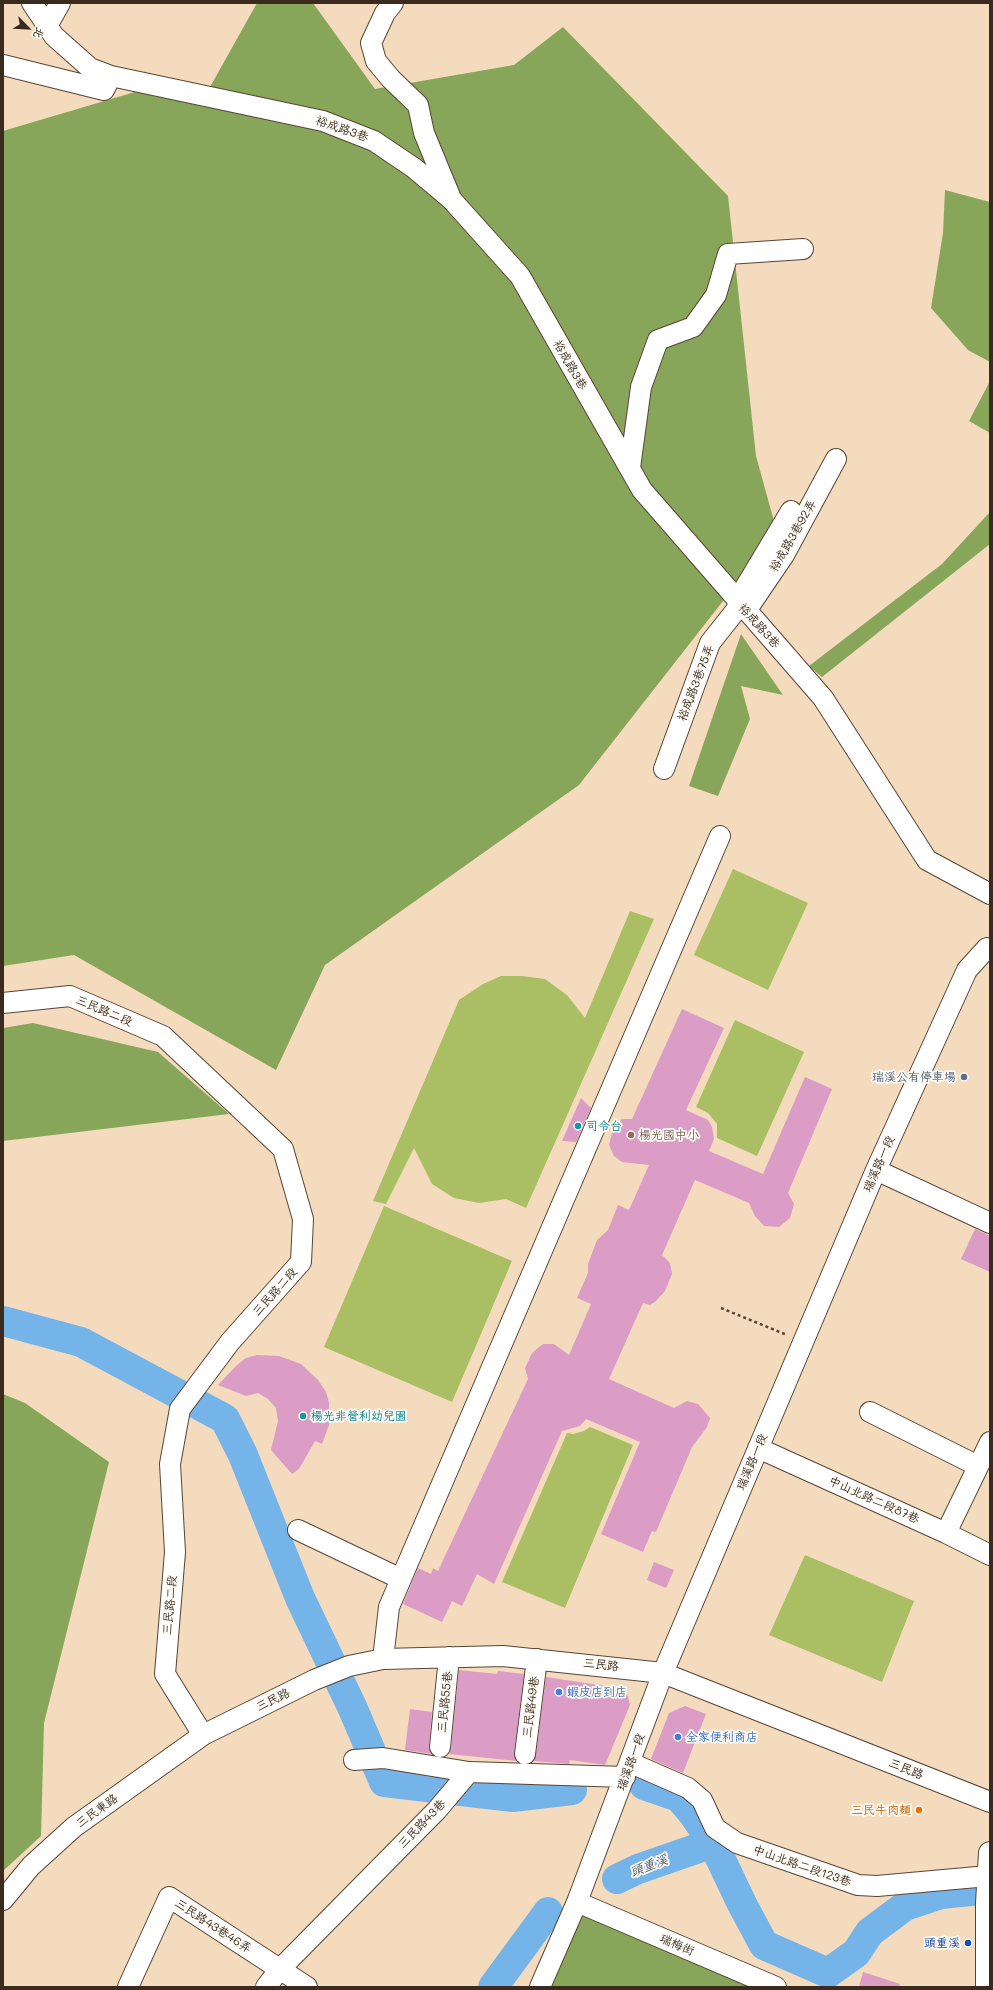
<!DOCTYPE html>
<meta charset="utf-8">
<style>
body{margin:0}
#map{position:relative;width:993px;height:1990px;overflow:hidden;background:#f4dbbe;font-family:Mali,"LXGW WenKai TC",sans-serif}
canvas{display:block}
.frame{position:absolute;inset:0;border:4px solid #3b2a1e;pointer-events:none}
.north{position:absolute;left:8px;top:8px;width:40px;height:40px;-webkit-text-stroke:3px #fdfcf7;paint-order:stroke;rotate:114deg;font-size:11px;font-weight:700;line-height:16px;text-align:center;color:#3b2a1e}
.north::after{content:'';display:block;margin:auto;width:14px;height:18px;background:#3b2a1e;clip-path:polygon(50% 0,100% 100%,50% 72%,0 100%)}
</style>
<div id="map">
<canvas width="993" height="1990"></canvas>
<div class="frame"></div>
<div class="north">北</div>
</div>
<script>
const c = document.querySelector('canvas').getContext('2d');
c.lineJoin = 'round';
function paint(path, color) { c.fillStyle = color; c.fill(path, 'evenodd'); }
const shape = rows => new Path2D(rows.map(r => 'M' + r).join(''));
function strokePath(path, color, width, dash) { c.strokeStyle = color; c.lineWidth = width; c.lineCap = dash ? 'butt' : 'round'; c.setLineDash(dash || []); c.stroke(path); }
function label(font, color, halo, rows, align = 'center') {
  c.font = font + ' Mali,"LXGW WenKai TC",sans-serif'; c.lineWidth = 3.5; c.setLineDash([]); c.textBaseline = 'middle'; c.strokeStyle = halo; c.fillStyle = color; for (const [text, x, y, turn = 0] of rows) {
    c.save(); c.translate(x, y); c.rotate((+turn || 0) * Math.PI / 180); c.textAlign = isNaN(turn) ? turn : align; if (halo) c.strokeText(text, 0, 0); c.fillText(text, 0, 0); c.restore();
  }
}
paint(shape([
 [733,869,808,903,768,990,694,955],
 [630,911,654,919,526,1208,506,1199,479,1203,454,1198,432,1184,414,1148,386,1204,373,1201,459,1000,483,984,501,976,522,976,545,979,567,995,585,1018],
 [735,1020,804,1052,757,1156,717,1138,717,1124,708,1113,696,1107],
 [384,1206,512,1261,452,1402,324,1347],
 [590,1427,633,1445,565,1608,502,1582,567,1433,573,1434,584,1431],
 [805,1555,914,1601,882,1682,769,1635]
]), '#aabf64');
paint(shape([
 [257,3,313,3,375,89,514,65,563,27,728,196,756,456,777,532,579,785,325,965,276,1070,74,955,3,966,3,131,155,86,200,105],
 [945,190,990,202,990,362,968,350,931,308,943,233],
 [990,381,990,433,969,421],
 [990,512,990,544,822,677,809,666,942,564],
 [741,634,783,695,741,686,750,719,718,796,689,786],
 [33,1023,158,1052,229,1114,3,1141,3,1028],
 [3,1394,25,1403,109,1462,44,1723,41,1836,3,1871],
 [577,1902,776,1987,540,1987]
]), '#87a65a');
strokePath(shape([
 [3,1321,81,1342,225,1419,243,1455,300,1598,353,1709,384,1782,513,1797,572,1790],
 [644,1785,679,1797,694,1815,713,1843,742,1904,764,1945,828,1973,856,1953,870,1932,905,1906,941,1894,990,1889],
 [617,1879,638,1869,713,1843],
 [493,1987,548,1912]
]), '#75b4e9', 30);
paint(shape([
 [682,1009,724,1028,686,1110,708,1120,712,1127,714,1139,709,1151,763,1174,805,1077,832,1089,788,1193,794,1204,790,1218,779,1227,764,1226,755,1216,749,1203,695,1180,662,1255,670,1263,672,1274,665,1291,656,1301,650,1305,643,1303,609,1379,674,1408,687,1401,698,1404,710,1418,707,1427,692,1447,656,1532,652,1531,643,1552,601,1534,640,1442,586,1419,580,1426,562,1431,494,1584,477,1574,462,1606,452,1601,442,1622,403,1604,418,1568,431,1574,433,1568,438,1571,528,1379,525,1368,532,1353,543,1344,554,1344,569,1355,591,1304,577,1298,588,1273,588,1264,597,1240,608,1230,618,1205,629,1210,649,1165,622,1162,614,1156,609,1145,613,1129,622,1119,632,1119],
 [581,1098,591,1108,576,1142,562,1141],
 [975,1229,990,1236,990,1272,961,1259],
 [257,1355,279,1356,301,1364,318,1380,326,1392,329,1402,329,1425,322,1444,315,1441,299,1469,292,1474,271,1450,278,1421,276,1408,268,1399,258,1393,246,1396,218,1385,237,1365,246,1358],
 [654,1562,674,1570,666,1588,647,1580],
 [459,1670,497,1674,498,1671,524,1674,514,1753,517,1761,449,1754,451,1748],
 [546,1677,618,1688,628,1696,630,1705,605,1765,570,1760,569,1764,534,1761,536,1755],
 [685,1706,706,1714,683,1773,651,1759,669,1713],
 [410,1709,432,1712,429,1746,432,1754,405,1750],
 [863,1972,900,1984,899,1987,859,1987]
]), '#db9cc6');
const minor = shape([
 [32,3,54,36,90,68,111,76,323,121,374,141,414,168,451,199,520,276,642,490,823,698,927,860,990,894],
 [393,3,385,13,371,43,376,61,391,79,418,105,424,133,450,196],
 [47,26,60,3],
 [3,65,104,90,111,76],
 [630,468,641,387,658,340,693,327,716,295,728,254,803,249],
 [737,601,791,511],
 [746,611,784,555,836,459],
 [664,769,710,643,740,605],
 [3,1003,70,996,163,1036,283,1149,303,1219,301,1262,230,1342,180,1409,170,1464,175,1552,165,1674,203,1735],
 [876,1170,990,1223],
 [870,1412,978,1466],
 [758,1448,946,1533,990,1555],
 [298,1530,401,1579],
 [946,1533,990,1442],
 [383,1659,389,1607,720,836],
 [440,1747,449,1657],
 [525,1754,537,1659],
 [354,1760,383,1758,469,1772,625,1777],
 [631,1763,688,1788,702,1800,715,1828,737,1843,858,1885,877,1886,988,1876],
 [3,1900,31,1866,74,1827,203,1735,314,1680,349,1666,383,1659,503,1656,663,1673,990,1802],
 [577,1902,776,1987],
 [128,1987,169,1897,307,1987],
 [266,1987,280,1969,437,1810,469,1772],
 [540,1987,577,1902,663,1673,876,1170,967,970,987,948,990,950]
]);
const major = shape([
 [987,1987,987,1903,990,1853]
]);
strokePath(minor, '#574536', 22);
strokePath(major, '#574536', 24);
strokePath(shape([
 [721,1308,787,1335]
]), '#574536', 2.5, [3, 3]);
strokePath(minor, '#fff', 20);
strokePath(major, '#fff', 22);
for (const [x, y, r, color] of [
 [964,1077,4,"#5c6f8a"],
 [578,1126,4,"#0f9aa8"],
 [631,1135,4,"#8d6e63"],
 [303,1416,4,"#0f9aa8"],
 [559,1692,4,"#3f7fe0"],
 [678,1737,4,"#3f7fe0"],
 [919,1810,4,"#e8710a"],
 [968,1943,4,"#1a4fb4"]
]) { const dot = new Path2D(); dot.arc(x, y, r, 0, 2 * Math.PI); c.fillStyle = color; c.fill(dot); strokePath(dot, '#fdfcf7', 1.5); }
label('12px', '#3b2a1e', '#fdfcf7', [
 ["裕成路3巷",342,129,19],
 ["裕成路3巷",570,365,60],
 ["裕成路3巷92弄",793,536,-60],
 ["裕成路3巷",759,626,48],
 ["裕成路3巷75弄",696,683,-69],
 ["三民路二段",104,1011,23],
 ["瑞溪路一段",879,1164,-66],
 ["三民路二段",275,1292,-48],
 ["瑞溪路一段",752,1462,-67],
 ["中山北路二段87巷",874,1500,24],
 ["三民路二段",170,1605,-85],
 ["三民路",601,1665,6],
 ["三民路",273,1700,-26],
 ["三民路55巷",445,1702,-84],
 ["三民路49巷",531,1707,-83],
 ["瑞溪路一段",631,1762,-70],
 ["三民路",906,1769,22],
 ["三民東路",97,1811,-36],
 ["三民路43巷",422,1824,-46],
 ["中山北路二段123巷",802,1866,19],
 ["三民路43巷46弄",213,1926,33],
 ["瑞梅街",677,1945,23]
]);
label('12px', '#4e5e75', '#fdfcf7', [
 ["瑞溪公有停車場",956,1077]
], 'right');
label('12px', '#0d838f', '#fdfcf7', [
 ["司令台",586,1126],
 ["楊光非營利幼兒園",311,1416]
], 'left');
label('12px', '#785e54', '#fdfcf7', [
 ["楊光國中小",639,1135]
], 'left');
label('12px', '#366cbe', '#fdfcf7', [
 ["蝦皮店到店",567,1692],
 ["全家便利商店",686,1737]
], 'left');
label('12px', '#c56008', '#fdfcf7', [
 ["三民牛肉麵",911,1810]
], 'right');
label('12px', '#164399', '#fdfcf7', [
 ["頭重溪",960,1943]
], 'right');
label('italic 13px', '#4f5a65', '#fdfcf7', [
 ["頭重溪",649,1866,-21]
]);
</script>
